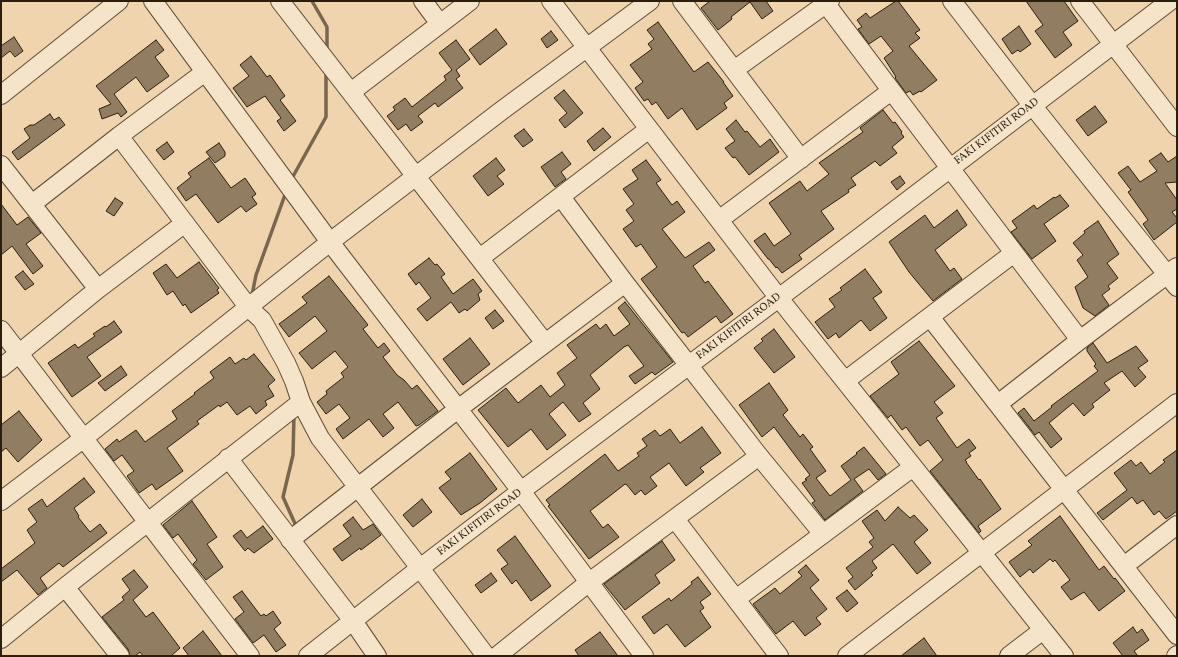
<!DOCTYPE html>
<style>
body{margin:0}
#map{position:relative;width:1178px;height:657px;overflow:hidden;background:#f0d4ae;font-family:Vollkorn,serif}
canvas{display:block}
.frame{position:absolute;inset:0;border:2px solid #2a1f0f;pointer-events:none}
</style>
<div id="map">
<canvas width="1178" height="657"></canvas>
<div class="frame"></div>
</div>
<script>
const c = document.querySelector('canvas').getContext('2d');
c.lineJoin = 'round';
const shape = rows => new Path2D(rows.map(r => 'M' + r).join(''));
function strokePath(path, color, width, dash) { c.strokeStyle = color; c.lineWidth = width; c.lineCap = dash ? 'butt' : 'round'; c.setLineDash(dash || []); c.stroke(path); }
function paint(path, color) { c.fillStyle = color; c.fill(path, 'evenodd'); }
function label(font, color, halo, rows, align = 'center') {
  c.font = font + ' Vollkorn,serif'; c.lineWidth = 3; c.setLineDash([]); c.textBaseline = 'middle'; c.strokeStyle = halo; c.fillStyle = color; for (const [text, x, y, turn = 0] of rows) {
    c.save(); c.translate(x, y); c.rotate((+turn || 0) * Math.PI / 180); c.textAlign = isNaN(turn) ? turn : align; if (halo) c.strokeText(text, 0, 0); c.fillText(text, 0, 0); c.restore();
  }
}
strokePath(shape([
 [312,1,327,27,327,51],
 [291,180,326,117,326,71],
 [252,295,256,275,286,192],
 [294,415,293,455,283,497,297,528]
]), '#79664e', 3.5);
const building = shape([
 [710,1,766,1,773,11,762,19,750,2,731,17,732,19,718,30,701,8,710,1],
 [896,1,898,1,920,30,915,33,920,38,909,46,937,80,921,92,920,91,913,95,910,91,906,93,895,78,896,77,884,58,893,51,881,36,869,44,858,29,862,27,857,20,866,13,870,18,896,1],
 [1026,1,1064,1,1078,21,1063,32,1072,45,1055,58,1035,31,1043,25,1026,1],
 [658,22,694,72,708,62,724,82,723,82,733,96,724,103,727,108,697,130,682,108,668,119,656,102,652,105,648,99,644,101,635,88,643,82,630,65,652,49,648,44,654,39,647,30,658,22],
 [1019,26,1031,44,1020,52,1018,50,1012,54,1002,39,1019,26],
 [496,29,507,44,480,65,469,50,496,29],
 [551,31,558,40,547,48,541,39,551,31],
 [14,37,23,51,15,57,10,51,1,58,1,46,14,37],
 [156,40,164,50,155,57,169,76,147,92,136,77,114,94,127,112,121,117,118,113,102,119,99,109,111,104,96,86,156,40],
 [456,40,470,59,456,70,460,76,456,79,463,88,438,107,435,103,418,116,423,122,411,131,406,124,398,130,387,116,395,110,393,107,405,98,412,107,446,80,444,76,452,70,439,53,456,40],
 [251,56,267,77,270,75,285,96,280,100,296,121,284,131,277,121,281,118,265,96,247,107,233,88,249,76,240,65,251,56],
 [564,90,583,113,565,128,559,120,567,113,554,98,564,90],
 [1095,106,1107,122,1088,136,1076,120,1095,106],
 [883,110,893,123,895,122,902,132,901,133,904,137,892,147,897,153,880,166,875,161,851,178,856,185,848,190,849,192,821,211,834,229,799,255,802,259,782,273,777,267,776,268,769,259,768,259,754,241,765,233,774,246,791,234,769,203,800,181,807,191,829,174,819,163,863,132,860,128,883,110],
 [50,114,54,120,59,117,65,125,18,160,12,152,30,138,24,129,30,125,34,125,50,114],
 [736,120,745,132,747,131,760,147,770,139,779,152,749,175,735,157,733,158,725,148,735,141,726,129,736,120],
 [603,128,611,137,594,151,587,141,603,128],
 [524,129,533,140,523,147,514,136,524,129],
 [167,142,174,152,164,160,156,150,167,142],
 [219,143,225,152,225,156,215,163,206,152,219,143],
 [562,152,571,164,561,172,566,179,555,187,541,167,562,152],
 [1161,153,1168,162,1177,156,1177,182,1165,183,1177,200,1177,209,1172,212,1177,218,1177,222,1154,240,1143,224,1148,220,1128,192,1131,190,1118,173,1128,166,1140,182,1157,171,1149,161,1161,153],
 [209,158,231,188,245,178,256,194,252,197,257,204,246,212,241,206,218,223,196,194,186,201,177,188,191,177,188,173,209,158],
 [496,158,505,170,497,176,504,184,488,196,473,176,496,158],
 [646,160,661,180,656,183,672,205,677,201,685,212,662,229,685,258,709,242,715,250,693,266,705,283,708,281,733,314,721,323,716,316,688,337,684,332,682,333,641,279,657,267,641,244,636,247,623,229,634,221,626,210,634,204,623,189,638,179,632,170,646,160],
 [900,176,905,183,897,190,891,182,900,176],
 [1060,195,1069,206,1044,224,1056,241,1032,259,1011,232,1017,228,1012,221,1034,205,1037,209,1054,197,1055,198,1060,195],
 [115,198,123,203,114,216,106,211,115,198],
 [1,204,17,225,28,217,41,233,26,244,43,266,33,274,12,246,1,255,1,204],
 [957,210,967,225,935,250,950,271,954,268,962,279,933,301,909,272,889,242,925,215,934,228,957,210],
 [1098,221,1119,254,1107,263,1118,278,1108,286,1110,289,1102,295,1109,305,1095,316,1083,308,1075,287,1088,277,1077,260,1083,255,1073,243,1085,233,1084,231,1098,221],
 [429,258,435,265,437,264,445,274,441,277,453,294,473,279,482,291,478,294,480,300,467,311,465,309,459,313,451,302,427,321,417,309,431,298,419,282,416,285,408,274,429,258],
 [199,262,219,288,217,290,219,293,191,313,185,304,183,306,173,291,167,295,153,273,166,264,177,278,199,262],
 [865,269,882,292,873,298,887,318,870,331,861,320,839,338,836,333,828,339,815,322,835,307,829,299,842,290,840,288,865,269],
 [23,271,34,284,25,290,15,277,23,271],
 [329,276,365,321,368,325,363,329,378,348,384,343,390,351,383,357,397,375,404,380,412,389,417,385,438,411,419,425,416,426,398,402,383,414,394,428,383,437,369,419,343,439,336,429,350,418,339,404,326,414,317,402,327,394,326,391,344,377,341,373,348,367,335,351,312,369,299,353,327,331,315,316,289,337,279,324,307,303,302,297,329,276],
 [625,302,673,362,655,375,652,372,635,384,629,376,644,366,628,345,624,347,590,375,600,389,583,403,591,414,579,422,563,402,549,414,566,435,547,450,531,429,508,447,478,410,506,388,518,403,541,385,550,397,565,385,557,373,577,358,567,345,596,324,600,329,606,324,614,336,630,324,618,308,625,302],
 [495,310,504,321,493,329,485,318,495,310],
 [114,321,122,332,87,357,101,376,72,397,48,363,75,344,78,348,95,336,93,334,105,326,106,327,114,321],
 [774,329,795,357,774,373,754,348,763,341,761,339,774,329],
 [470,338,490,364,463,385,443,359,470,338],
 [919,341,955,386,934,402,943,413,936,418,957,448,969,439,976,448,969,453,971,456,965,460,967,462,966,462,979,480,980,479,1001,509,978,526,981,531,979,533,930,471,943,460,928,440,920,446,906,427,902,430,891,415,888,418,870,396,899,374,891,362,919,341],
 [1093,343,1107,363,1136,346,1148,361,1138,368,1146,377,1135,387,1122,371,1104,383,1110,390,1092,404,1094,407,1084,416,1073,403,1049,423,1062,439,1051,448,1039,432,1035,435,1018,413,1024,408,1034,421,1052,407,1051,406,1098,371,1094,366,1096,364,1087,351,1087,348,1093,343],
 [254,354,275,380,268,386,274,396,265,401,267,405,256,414,250,406,237,415,227,402,220,407,219,405,197,421,199,424,167,448,183,471,156,490,152,484,139,493,127,476,134,471,122,455,114,461,105,449,117,439,119,442,136,430,145,442,177,419,172,411,195,394,194,393,214,378,210,372,230,357,235,364,244,358,246,360,254,354],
 [121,366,127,375,105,391,98,383,121,366],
 [769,383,788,410,783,415,800,437,803,434,813,447,810,449,826,471,816,478,830,496,851,480,841,466,857,454,856,453,864,447,886,474,878,480,869,469,854,479,863,491,825,520,812,503,815,501,802,483,807,480,805,479,810,475,791,450,774,427,762,437,739,405,769,383],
 [19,411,42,440,18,462,6,448,1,452,1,425,19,411],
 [702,427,721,453,700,468,704,472,686,486,669,463,650,477,657,486,645,495,641,490,635,495,627,485,625,484,611,495,590,511,603,528,608,524,619,537,589,559,548,506,550,505,546,500,605,454,618,471,639,456,637,453,647,446,642,439,655,430,660,436,670,429,680,443,702,427],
 [1177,450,1177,511,1166,519,1159,511,1154,515,1143,500,1137,504,1132,497,1103,520,1097,513,1127,490,1114,473,1131,460,1136,466,1141,462,1150,474,1165,462,1163,460,1177,450],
 [470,453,497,489,480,503,461,515,439,488,451,479,445,472,470,453],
 [84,478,95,492,74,508,79,516,78,517,90,532,100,524,107,533,63,567,59,563,40,578,47,588,38,595,17,570,1,582,1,569,35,543,27,530,37,522,28,509,42,499,47,507,84,478],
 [422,499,432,512,413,527,403,515,422,499],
 [192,501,217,537,207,544,223,567,206,580,193,564,197,560,178,534,173,538,163,525,192,501],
 [898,507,910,518,914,515,928,530,914,542,931,563,917,574,893,544,872,561,877,568,871,573,873,575,855,590,848,581,853,577,846,568,873,547,869,542,874,538,862,521,877,510,885,521,898,507],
 [1060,516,1099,570,1104,566,1114,579,1115,578,1125,591,1099,611,1084,592,1071,600,1061,587,1070,580,1055,560,1053,562,1050,559,1033,573,1030,569,1020,577,1009,562,1032,545,1028,541,1060,516],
 [353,517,363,530,373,524,381,535,361,550,360,548,342,561,333,549,351,536,343,525,353,517],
 [263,526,273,539,254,553,248,548,245,551,233,536,241,530,247,538,263,526],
 [515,536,551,586,531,601,516,580,512,584,501,569,508,564,497,550,515,536],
 [662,541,675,560,655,575,660,583,625,610,604,584,662,541],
 [806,565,819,580,810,588,827,609,816,618,821,624,805,636,793,621,776,634,753,604,775,588,780,594,802,576,798,572,806,565],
 [134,570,148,587,133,600,146,617,153,612,180,648,171,656,143,656,140,652,135,656,130,656,128,649,102,617,124,600,122,597,130,590,122,579,134,570],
 [491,573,497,581,481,593,475,585,491,573],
 [698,577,711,594,700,602,704,608,700,611,711,627,685,647,667,624,654,634,642,617,669,598,671,601,692,584,691,582,698,577],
 [847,590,858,603,847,612,836,598,847,590],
 [242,591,261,616,264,614,266,616,273,611,281,623,274,629,286,645,276,652,264,635,253,643,235,619,244,612,233,597,242,591],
 [1133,627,1137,633,1142,629,1149,640,1134,651,1138,656,1123,656,1113,643,1133,627],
 [203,631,222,656,189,656,183,648,203,631],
 [600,632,618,656,579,656,575,650,600,632],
 [924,638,937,656,901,656,924,638]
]);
paint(building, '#917d62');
strokePath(building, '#2a1f0f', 1);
const minor = shape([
 [153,1,330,242,521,491,644,656],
 [280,1,545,343],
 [423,1,440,24],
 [551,1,778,297,1064,656],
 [682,1,801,159],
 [952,1,1032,105,1177,287],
 [1080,1,1177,127],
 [826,4,1080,340],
 [734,70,830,1],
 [351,92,470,1],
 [1,95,119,1],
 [119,136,249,308,262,320,286,363,294,381,301,402,320,438,420,568,486,656],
 [1,165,98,289],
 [561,197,625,283,759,456,823,534],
 [32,204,119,136,205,72],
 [719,220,891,91],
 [480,258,649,129],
 [930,317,1177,635],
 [1,330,250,656],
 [1,368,98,289,185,223],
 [845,381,1014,253],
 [998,404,1080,340,1177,267],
 [228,458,353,621,377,656],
 [1,501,84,438,330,242,501,111,650,1],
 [675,519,779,656],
 [290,540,458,409,625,283],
 [1124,566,1177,525],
 [65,587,120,656],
 [736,599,913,467],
 [1,639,65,587,301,402],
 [308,656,420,568,521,491,860,237,1170,1],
 [497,656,588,583,759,456],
 [847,656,1177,403],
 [1009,656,1043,630],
 [1176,656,1177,655]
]);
strokePath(minor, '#5c4c37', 20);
strokePath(minor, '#f5e3ca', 18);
label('11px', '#2a1f0f', '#f5e3ca', [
 ["FAKI KIFITIRI ROAD",997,132,-37],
 ["FAKI KIFITIRI ROAD",739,327,-37],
 ["FAKI KIFITIRI ROAD",480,523,-37]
]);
</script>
